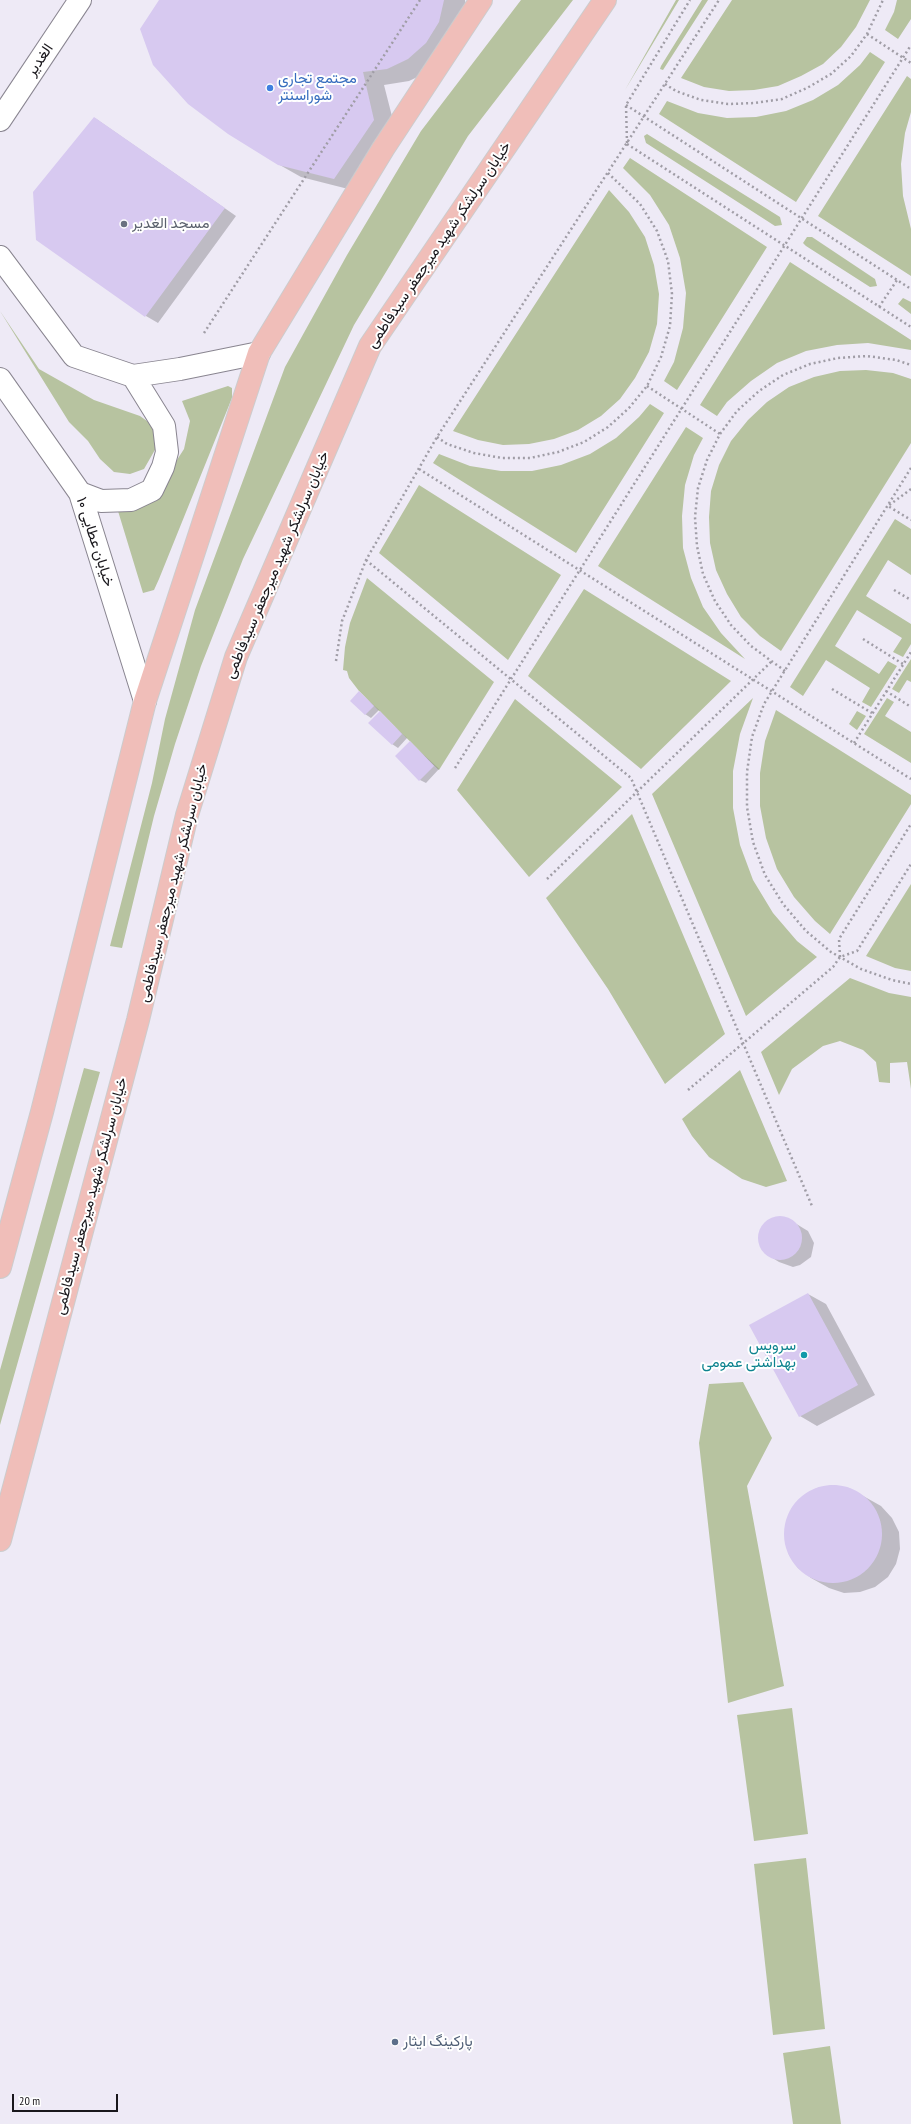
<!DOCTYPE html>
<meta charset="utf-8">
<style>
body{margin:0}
#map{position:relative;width:911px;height:2124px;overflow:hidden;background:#eeeaf6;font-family:"PT Sans Narrow",sans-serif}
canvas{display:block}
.scale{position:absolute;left:12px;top:2094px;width:106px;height:18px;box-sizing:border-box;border:2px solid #19171c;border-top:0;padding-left:5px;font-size:12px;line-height:14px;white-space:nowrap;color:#19171c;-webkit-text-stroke:3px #fff;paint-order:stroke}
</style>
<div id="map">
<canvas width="911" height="2124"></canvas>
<div class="scale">20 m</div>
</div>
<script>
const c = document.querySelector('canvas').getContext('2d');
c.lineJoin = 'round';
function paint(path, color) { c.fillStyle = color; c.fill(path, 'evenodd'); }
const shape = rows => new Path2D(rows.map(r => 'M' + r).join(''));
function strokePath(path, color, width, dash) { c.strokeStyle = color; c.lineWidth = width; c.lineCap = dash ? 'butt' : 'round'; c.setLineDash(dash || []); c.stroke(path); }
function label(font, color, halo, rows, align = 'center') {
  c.font = font + ' "PT Sans Narrow",Vazirmatn,sans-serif'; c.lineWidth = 4; c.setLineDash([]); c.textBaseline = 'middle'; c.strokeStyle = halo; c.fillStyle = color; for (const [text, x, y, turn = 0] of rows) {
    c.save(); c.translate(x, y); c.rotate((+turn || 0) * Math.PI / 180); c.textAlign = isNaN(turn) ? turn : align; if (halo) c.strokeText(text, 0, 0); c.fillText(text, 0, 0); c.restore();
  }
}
paint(shape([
 [521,0,573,0,468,136,354,325,243,559,201,666,175,744,154,816,122,948,110,946,152,783,165,719,195,610,285,367,347,255,421,131],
 [676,0,679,0,625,90],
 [702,0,708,0,663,70,660,69,661,66],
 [732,0,870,0,856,27,841,47,823,64,801,76,778,86,754,90,729,91,704,87,681,78],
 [897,0,911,0,911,19,898,39,885,30,894,12],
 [870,52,885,62,796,202,659,114,667,101,698,113,727,118,756,117,786,111,813,100,838,85,860,65],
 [907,76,911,79,911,112,905,133,901,164,903,196,911,229,911,276,818,216],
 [647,134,780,217,782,225,775,226,646,143,644,136],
 [630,158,767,247,677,390,664,381,674,362,683,328,686,293,680,258,669,225,650,195,623,168],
 [609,190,629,212,645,237,654,265,659,294,657,324,649,352,635,378,620,399,601,416,578,430,554,439,529,444,503,445,478,440,453,431],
 [807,237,812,237,875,279,877,286,870,287,806,246,803,243],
 [790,262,911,340,911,350,868,343,837,345,806,351,777,363,751,381,727,402,717,416,700,405],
 [903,298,911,302,911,314,898,304],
 [0,311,39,369,94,400,140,416,154,426,156,448,144,469,130,474,114,472,100,459,88,441,69,422],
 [866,370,893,373,911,379,911,443,781,651,760,636,741,617,727,594,716,570,710,543,709,517,711,491,719,465,731,441,748,420,767,402,789,387,814,377,840,371],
 [228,386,232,388,232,398,159,579,154,590,143,593,118,511,164,480,184,449,190,421,182,401],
 [650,404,664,413,576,553,433,463,439,454,470,466,501,471,532,471,561,465,590,454,616,438,639,417],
 [686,427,703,438,694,455,685,485,682,516,683,548,691,578,703,607,721,633,745,659,598,566],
 [419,485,561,575,508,660,379,553],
 [895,519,911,529,911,575,888,560,866,596,911,624,911,644,903,657,893,652,902,638,857,610,835,646,879,674,888,661,897,666,871,707,862,702,870,688,826,660,803,696,790,687],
 [367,578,494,682,439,770,359,691,349,678,347,671,343,670,345,647,350,623],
 [584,589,731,681,641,769,528,676],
 [911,659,911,682,907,680,899,693,892,689],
 [753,698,740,734,733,771,733,808,740,845,753,880,773,913,797,941,817,957,746,1016,652,794],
 [887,698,894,702,885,716,911,732,911,763,864,734],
 [515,699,622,787,529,877,457,790],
 [776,710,911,795,911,804,830,934,815,921,794,897,777,869,766,838,760,806,760,773,765,741],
 [857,711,866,716,857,730,849,724],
 [632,814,725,1034,665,1084,608,989,546,898],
 [911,884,911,971,895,968,866,956],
 [850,978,889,993,911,997,911,1089,907,1062,890,1063,890,1083,879,1082,876,1062,863,1050,840,1041,823,1046,792,1069,779,1095,761,1052],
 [84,1068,100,1072,0,1425,0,1370],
 [740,1070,787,1181,766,1187,742,1179,709,1157,692,1136,682,1119],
 [743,1382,772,1438,747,1486,784,1686,728,1703,699,1443,709,1384],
 [792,1708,808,1834,754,1841,737,1715],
 [806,1858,825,2029,773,2035,754,1864],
 [830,2046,841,2124,793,2124,783,2053]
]), '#b7c3a0');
paint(shape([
 [160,0,465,0,466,12,430,71,409,81,384,85,396,132,356,191,301,177,278,164],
 [95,118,236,216,158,323,146,316],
 [359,692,379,710,371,718,365,714],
 [380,713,407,738,398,748,392,744],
 [410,742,439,769,426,783,420,780],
 [778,1218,790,1220,803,1228,808,1231,814,1243,811,1257,800,1265,793,1267,779,1262,766,1254,759,1242,762,1228,765,1223],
 [808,1294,826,1304,875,1395,817,1426,800,1416],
 [833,1485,849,1488,881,1506,892,1518,899,1532,900,1549,896,1564,888,1577,875,1587,860,1592,844,1593,829,1588,811,1578,798,1568,789,1555,785,1539,786,1523,792,1508,803,1496,817,1488]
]), '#0003');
paint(shape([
 [159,0,444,0,439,22,426,43,408,59,387,69,363,72,374,120,334,179,278,165,228,134,188,104,153,65,140,29],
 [94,117,225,208,145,317,36,240,33,192],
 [359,691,374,706,365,715,350,701],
 [380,711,402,734,392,745,368,723],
 [410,741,434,766,419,781,395,756],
 '758 1238a22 22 0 1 1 44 0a22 22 0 1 1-44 0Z',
 [808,1293,858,1385,799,1417,749,1325],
 '784 1534a49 49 0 1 1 98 0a49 49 0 1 1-98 0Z'
]), '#d7c9f0');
const street = shape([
 [0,120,80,0]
]);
const secondary = shape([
 [0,257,74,356,133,376,180,369,259,353],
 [0,379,80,493,145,701],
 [80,493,101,501,131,500,152,490,163,467,167,452,164,426,133,376]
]);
const primary = shape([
 [0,1267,42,1112,145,701,259,353,383,149,481,0],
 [0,1540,138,1020,187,815,236,657,370,346,605,0]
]);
strokePath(street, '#898590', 24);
strokePath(secondary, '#898590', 24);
strokePath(primary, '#cccccd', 24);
strokePath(shape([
 [867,34,911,63],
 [665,84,676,91,701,100,728,104,755,103,782,99,807,88,831,74,851,56,867,34,883,0],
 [626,105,911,289],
 [627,143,626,105,690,0],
 [627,144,911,327],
 [879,307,897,280],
 [204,333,420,0],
 [647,386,720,434],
 [437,437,447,444,474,453,502,458,530,458,558,452,584,442,608,427,629,408,647,386,661,357,670,326,672,294,668,261,657,231,640,204,608,173],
 [911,468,764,704,752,737,747,772,747,807,753,842,765,875,783,904,806,931,831,952,861,969,892,980,911,984],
 [419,469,911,779],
 [911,489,888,506,911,520],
 [366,560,631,778,812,1206],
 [894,590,911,600],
 [863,639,903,664],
 [336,661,342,621,366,560,437,437,719,0],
 [785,671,751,646,731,625,715,601,703,574,697,546,695,517,698,488,707,460,720,434,737,411,759,391,783,375,810,364,838,358,867,356,896,360,911,365],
 [832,689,872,713],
 [886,691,911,707],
 [854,743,911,652],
 [455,768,911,45],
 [547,879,772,661],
 [840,957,839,939,911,824],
 [688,1090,833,967,840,957,857,951,911,864]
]), '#a09da6', 2.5, [2, 3]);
strokePath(street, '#fff', 22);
strokePath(secondary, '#fff', 22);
strokePath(primary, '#f0beb9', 22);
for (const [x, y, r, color] of [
 [270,88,4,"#3f7fe0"],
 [124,224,4,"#6b7280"],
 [804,1355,4,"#0f9aa8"],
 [395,2042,4,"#5c6f8a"]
]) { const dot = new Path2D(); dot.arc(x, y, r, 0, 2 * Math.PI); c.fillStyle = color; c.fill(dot); strokePath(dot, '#fff', 1.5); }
label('15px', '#19171c', '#fff', [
 ["الغدیر",40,60,-56],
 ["خیابان سرلشکر شهید میرجعفر سیدفاطمی",439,245,-56],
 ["خیابان عطایی ۱۰",95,542,72],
 ["خیابان سرلشکر شهید میرجعفر سیدفاطمی",277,565,-67],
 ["خیابان سرلشکر شهید میرجعفر سیدفاطمی",173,883,-76],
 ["خیابان سرلشکر شهید میرجعفر سیدفاطمی",91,1196,-75]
]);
label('15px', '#366cbe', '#fff', [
 ["مجتمع تجاری",278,79],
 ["شوراسنتر",278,96]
], 'left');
label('15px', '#5b616d', '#fff', [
 ["مسجد الغدیر",132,224]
], 'left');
label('15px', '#0d838f', '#fff', [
 ["سرویس",796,1346],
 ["بهداشتی عمومی",796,1363]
], 'right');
label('15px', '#4e5e75', '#fff', [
 ["پارکینگ ایثار",403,2042]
], 'left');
</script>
